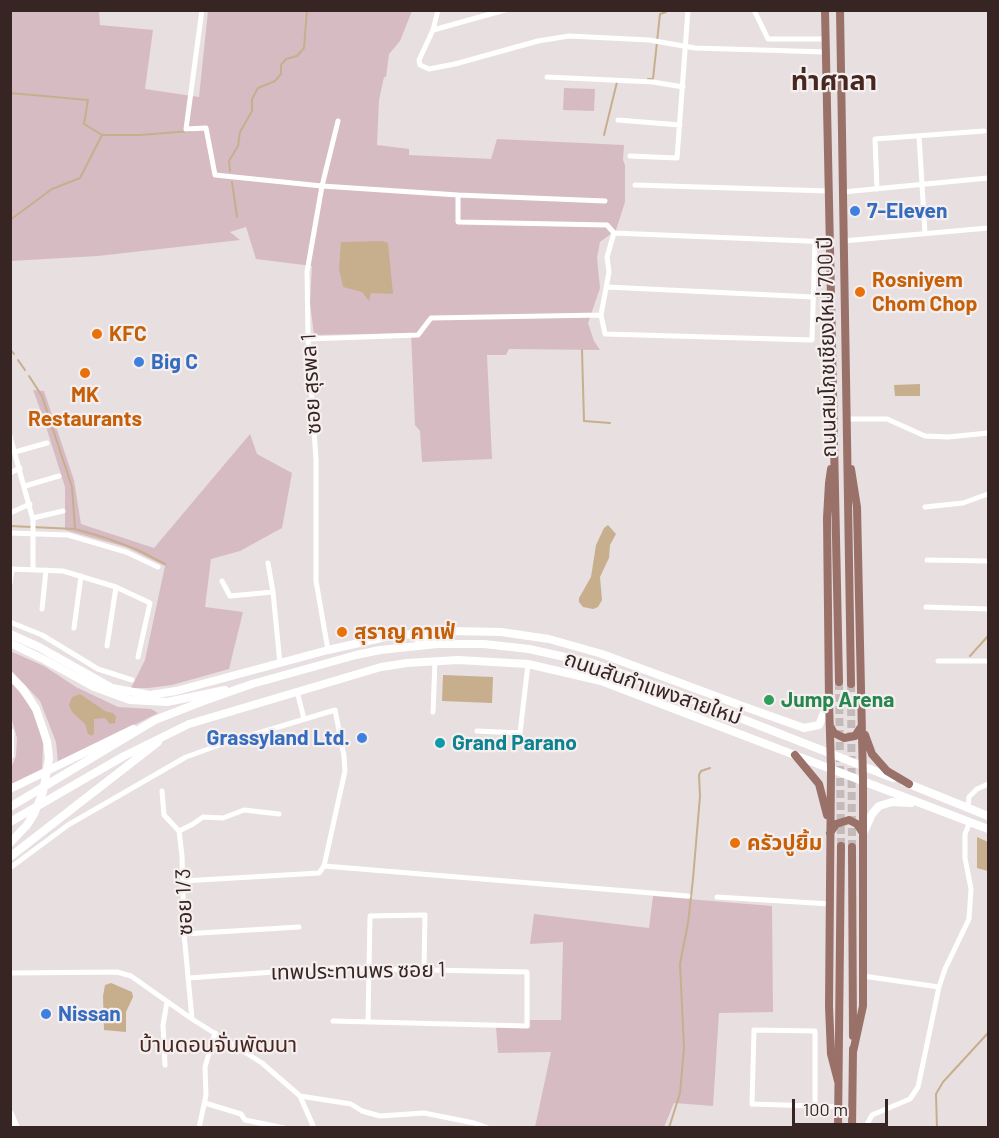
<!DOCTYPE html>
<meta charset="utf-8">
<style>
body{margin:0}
#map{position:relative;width:999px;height:1138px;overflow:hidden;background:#e8dfe0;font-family:Barlow,sans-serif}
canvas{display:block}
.frame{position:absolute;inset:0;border:12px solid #362522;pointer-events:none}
.scale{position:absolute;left:792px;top:1099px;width:96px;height:27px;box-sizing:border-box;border:3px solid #362522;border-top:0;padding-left:8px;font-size:18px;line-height:21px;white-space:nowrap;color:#362522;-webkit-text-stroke:4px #f6eff0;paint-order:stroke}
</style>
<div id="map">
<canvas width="999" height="1138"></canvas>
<div class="frame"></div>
<div class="scale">100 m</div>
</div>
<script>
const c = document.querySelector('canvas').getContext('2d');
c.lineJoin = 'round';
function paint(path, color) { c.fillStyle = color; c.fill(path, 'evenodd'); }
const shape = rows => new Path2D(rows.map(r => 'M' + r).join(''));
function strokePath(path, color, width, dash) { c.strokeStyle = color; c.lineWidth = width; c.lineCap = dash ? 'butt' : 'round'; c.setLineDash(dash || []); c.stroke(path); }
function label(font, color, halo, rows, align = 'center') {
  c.font = font + ' Barlow,"Noto Sans Thai",sans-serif'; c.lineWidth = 4.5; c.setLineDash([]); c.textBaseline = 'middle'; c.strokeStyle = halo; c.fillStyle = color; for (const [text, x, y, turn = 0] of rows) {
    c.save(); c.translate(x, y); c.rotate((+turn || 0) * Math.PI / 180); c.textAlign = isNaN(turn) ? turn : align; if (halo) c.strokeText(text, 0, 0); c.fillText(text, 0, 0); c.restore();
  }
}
paint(shape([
 [11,11,99,11,100,25,153,30,145,89,199,97,208,11,412,11,400,41,389,54,386,77,384,77,379,100,377,145,409,149,409,155,491,159,497,139,624,145,623,160,625,165,625,202,616,230,600,242,597,258,600,288,588,323,594,341,600,350,509,349,506,355,487,355,492,459,422,462,420,431,415,425,411,333,314,335,310,303,312,266,256,259,246,227,230,232,240,240,98,256,11,261],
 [564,88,595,89,594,111,563,110],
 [33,390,44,391,74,480,81,524,154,548,250,434,257,454,292,473,282,528,240,551,211,559,205,607,243,612,229,669,172,685,148,688,131,688,145,660,165,566,126,547,65,530,65,487,42,414],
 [10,651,44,666,76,687,118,707,151,709,158,713,58,763,56,742,40,701,11,670],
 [11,682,34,710,43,744,42,771,11,784,10,771,16,756,17,738,11,716],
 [653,896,772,906,773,1012,719,1013,713,1106,674,1103,664,1127,535,1127,551,1052,498,1053,496,1027,530,1027,530,1020,561,1020,563,942,530,944,534,914,649,928]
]), '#d7bbc3');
paint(shape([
 [382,241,388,243,393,294,371,293,369,301,362,292,343,287,339,269,341,242],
 [920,384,920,396,895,396,894,385],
 [608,525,616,534,610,545,609,558,600,577,602,600,598,607,593,609,583,607,579,602,579,598,591,577,596,545,604,528],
 [443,675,493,677,492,703,442,701],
 [80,694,105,711,113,713,116,717,115,723,110,724,105,718,94,719,94,733,92,736,88,734,85,724,72,712,69,705,72,697],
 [977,837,988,842,988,871,977,868],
 [111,983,132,992,133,997,126,1012,126,1032,104,1030,103,996,105,985]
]), '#c7af8d');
strokePath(shape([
 [648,79,653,79,660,14,666,12,666,10],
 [10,93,88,100,84,124,102,135],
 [604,135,617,82],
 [230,171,229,161,238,146,240,132,252,111,252,99,258,88,275,81,281,74,281,65,286,59,297,56,304,48,307,10],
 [232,182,237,217],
 [10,220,52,189,80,178,102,135,140,135,191,131],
 [10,349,14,354],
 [582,350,584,421,610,423],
 [18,360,25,370],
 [29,376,42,396,72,487,75,529],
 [10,526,75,529,106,538,138,550,165,564],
 [970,656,988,636],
 [669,1128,680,1093,684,1048,680,964,688,923,693,879,700,796,699,775,701,771,710,768],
 [937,1128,936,1094,943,1082,988,1033]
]), '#c7af8d', 2);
strokePath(shape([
 [839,682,841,846],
 [851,684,852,847]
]), '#c4baba', 8, [8, 4]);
strokePath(shape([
 [202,10,186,129,206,128,215,175,322,186,458,195,605,201],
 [438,10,433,30,419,60,420,65,429,69,455,64,538,41,569,36,649,40,695,48,826,52],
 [754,10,768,39,826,39],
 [433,30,505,10],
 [547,77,653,82,683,87],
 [618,120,680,125],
 [919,136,925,233],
 [630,156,677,158,688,10],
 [635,185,829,191],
 [877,189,875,139,984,131],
 [843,192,988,178],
 [458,195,458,222,607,225,614,233,830,242],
 [614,233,607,257,609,272,601,315,605,334,812,340,815,242],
 [843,241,988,228],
 [607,287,813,297],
 [308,339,418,335,431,318,601,315],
 [846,419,887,419,925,436,948,437,988,433],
 [10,436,33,520,33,569],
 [15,452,47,443],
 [10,473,20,468],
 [25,486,59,476],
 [925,507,963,503,988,494],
 [10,513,30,504],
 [33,518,63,511],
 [10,533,68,535,126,552,158,567],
 [927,560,988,561],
 [268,563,273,592,280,664],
 [10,569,63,571,116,587,150,603,138,657],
 [222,581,230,596,273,592],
 [10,584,12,569],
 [926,607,988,609],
 [42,609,46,570],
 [10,622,42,635,98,669,132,680],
 [74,628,81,576],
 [107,646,116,587],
 [328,650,316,581,316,460,308,339,307,272,322,186,338,121],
 [938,661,988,661],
 [297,691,304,719],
 [433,712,435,661],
 [477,731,520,733,528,664],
 [162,791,164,815,179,831,182,856,184,934,192,1019],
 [968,809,969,797,977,789,988,784],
 [179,831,193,824,203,817,223,818,244,810,279,814],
 [324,866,688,896],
 [10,868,68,825,186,757,225,743,335,710,344,756,345,771,324,866,319,873,183,881],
 [717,897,830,904],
 [184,934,299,927],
 [10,973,117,972,131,976,192,1019,262,1063,300,1096,314,1128],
 [863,976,939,987],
 [188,978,332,968,527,972,527,1026,333,1021],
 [368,1022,370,916,425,915,424,969],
 [165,1065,163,1025,167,1002],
 [300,1096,351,1104,362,1111,380,1116,424,1113,474,1123,488,1128],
 [205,1103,241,1114,245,1120,284,1128],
 [815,1106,815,1031,754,1030,752,1104,815,1106,838,1107],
 [199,1128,206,1095,205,1067,215,1033],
 [865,1128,872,1115,910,1099,918,1087,939,987,945,969,969,919,971,889,965,858,965,834,970,822]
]), '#fff', 5);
strokePath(shape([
 [10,634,39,647,112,688,150,695,176,691,328,650,390,636,451,631,501,632,549,639,602,654,737,704],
 [10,643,45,660,94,687,130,700,167,702,225,690],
 [419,643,444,634],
 [10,676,23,689,36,709,47,741,49,758,43,792,34,814,27,825,10,843],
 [734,703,804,728,819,725,828,703],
 [10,732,10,755],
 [904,782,988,816],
 [10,789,133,729],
 [10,807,155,720,201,702,252,684,356,655,380,650,437,644,484,644,529,649,592,663,676,693,893,778],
 [10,822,124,756,189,724,381,667,407,663,458,660,528,664,601,681,988,829],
 [864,832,872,814,879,806,892,802,911,803],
 [10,857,158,742],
 [10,1114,16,1128]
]), '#fff', 8);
strokePath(shape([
 [825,10,839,682],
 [840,10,851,684],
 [831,469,829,483,827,518,829,701,831,768,829,1006,831,1054,838,1081],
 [851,469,857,507,863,780,863,1006,853,1052],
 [830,726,834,733,844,738,855,736,861,727],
 [865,735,872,754,879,762,887,771,909,784],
 [795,755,819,784,827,815],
 [830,833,836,824,849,820,857,824,863,833],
 [852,847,853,1036],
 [838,1128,841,846],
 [852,1128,853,1049]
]), '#997169', 8);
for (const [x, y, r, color] of [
 [855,211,6,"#3f7fe0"],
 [860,292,6,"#e8710a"],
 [97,334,6,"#e8710a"],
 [139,362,6,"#3f7fe0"],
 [85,373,6,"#e8710a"],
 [342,632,6,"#e8710a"],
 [769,700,6,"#2e9e5b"],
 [362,738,6,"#3f7fe0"],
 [440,743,6,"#0f9aa8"],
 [735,843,6,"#e8710a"],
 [46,1014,6,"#3f7fe0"]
]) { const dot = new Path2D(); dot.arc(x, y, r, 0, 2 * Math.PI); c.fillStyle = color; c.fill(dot); strokePath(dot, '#f6eff0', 2); }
label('bold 21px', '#366cbe', '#f6eff0', [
 ["7-Eleven",867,211],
 ["Big C",151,362],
 ["Grassyland Ltd.",350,738,"right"],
 ["Nissan",58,1014]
], 'left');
label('bold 21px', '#c56008', '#f6eff0', [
 ["Rosniyem",872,280],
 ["Chom Chop",872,304],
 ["KFC",109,334],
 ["MK",85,395,"center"],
 ["Restaurants",85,419,"center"],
 ["สุราญ คาเฟ่",354,632],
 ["ครัวปูยิ้ม",747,843]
], 'left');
label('21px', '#362522', '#f6eff0', [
 ["ถนนสมโภชเชียงใหม่ 700 ปี",827,347,-91],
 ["ซอย สุรพล 1",311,384,-93],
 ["ถนนสันกำแพงสายใหม่",653,688,19],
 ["ซอย 1/3",184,902,-92],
 ["เทพประทานพร ซอย 1",358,971,-1]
]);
label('bold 21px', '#27864d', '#f6eff0', [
 ["Jump Arena",781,700]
], 'left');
label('bold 21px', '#0d838f', '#f6eff0', [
 ["Grand Parano",452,743]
], 'left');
label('22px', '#462821', '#f6eff0', [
 ["บ้านดอนจั่นพัฒนา",218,1045]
]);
label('bold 27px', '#462821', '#f6eff0', [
 ["ท่าศาลา",834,81]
]);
</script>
